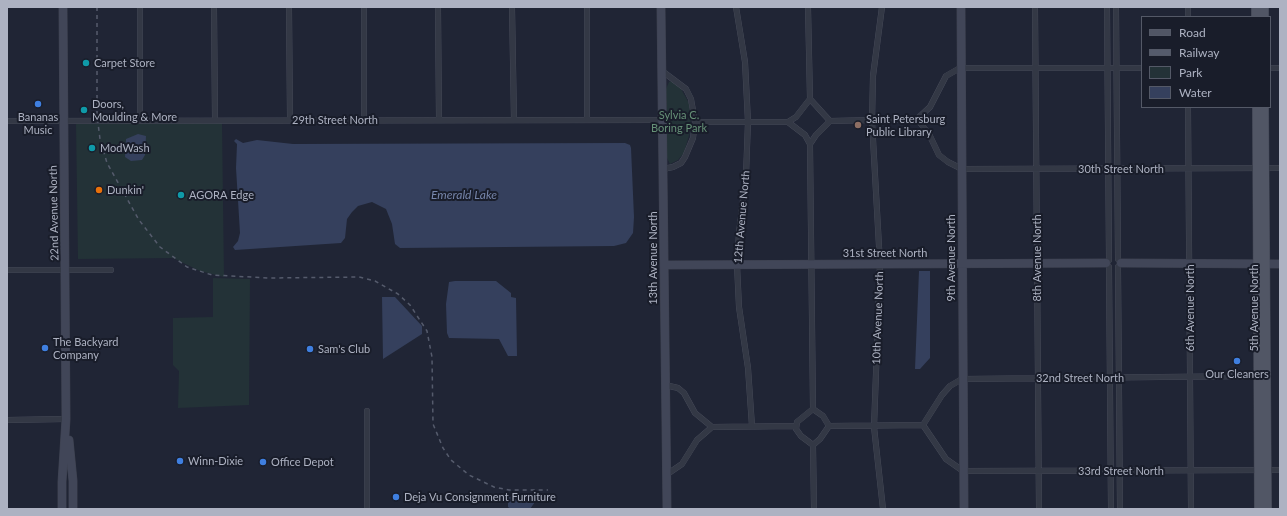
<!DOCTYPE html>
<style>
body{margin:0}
#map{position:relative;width:1287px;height:516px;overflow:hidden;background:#202535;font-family:Lato,sans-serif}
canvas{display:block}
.frame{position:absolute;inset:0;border:8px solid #adb2c2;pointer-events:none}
.legend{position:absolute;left:1141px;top:16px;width:130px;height:92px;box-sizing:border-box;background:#191d2a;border:1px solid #545967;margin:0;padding:5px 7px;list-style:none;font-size:12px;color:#adb2c2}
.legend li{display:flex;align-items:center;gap:8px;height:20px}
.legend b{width:20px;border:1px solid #545967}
</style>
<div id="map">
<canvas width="1287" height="516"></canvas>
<div class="frame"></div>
<ul class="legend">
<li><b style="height:5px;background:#515665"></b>Road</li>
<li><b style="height:5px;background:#555b6c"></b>Railway</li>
<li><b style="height:11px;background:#233237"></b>Park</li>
<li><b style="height:11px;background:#35405d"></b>Water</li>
</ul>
</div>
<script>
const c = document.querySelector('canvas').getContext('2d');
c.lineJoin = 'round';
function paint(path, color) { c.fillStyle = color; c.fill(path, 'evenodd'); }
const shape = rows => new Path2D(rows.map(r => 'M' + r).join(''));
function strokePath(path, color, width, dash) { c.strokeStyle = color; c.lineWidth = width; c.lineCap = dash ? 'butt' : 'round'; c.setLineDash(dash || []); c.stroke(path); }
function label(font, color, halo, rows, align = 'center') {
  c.font = font + ' Lato,sans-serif'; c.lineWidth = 4; c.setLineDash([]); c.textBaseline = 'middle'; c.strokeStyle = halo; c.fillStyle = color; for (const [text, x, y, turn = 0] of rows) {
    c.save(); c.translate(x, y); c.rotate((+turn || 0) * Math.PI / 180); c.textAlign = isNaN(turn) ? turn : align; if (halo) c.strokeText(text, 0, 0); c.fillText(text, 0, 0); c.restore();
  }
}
paint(shape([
 [672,81,681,89,689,103,691,128,684,153,678,160,670,164,667,158,666,89,669,82],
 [222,123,224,277,200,271,173,258,78,259,76,124],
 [213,278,250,279,249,405,178,408,179,371,173,365,173,318,213,317]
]), '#233237');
paint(shape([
 [138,134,146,136,145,155,142,160,131,161,125,157,126,139],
 [236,139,243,143,257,140,293,144,625,143,630,145,631,148,634,217,633,233,626,243,614,246,400,248,395,244,392,224,386,209,372,202,358,206,352,212,347,219,345,238,341,243,235,250,233,247,238,241,240,233,236,168,237,144,234,141],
 [919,271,930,271,930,358,920,369,915,369],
 [455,281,496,281,511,293,511,297,516,298,517,356,508,356,499,339,449,338,447,333,446,304,449,282],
 [382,297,395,297,422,326,422,334,383,359],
 [531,494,535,502,530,509,511,509,508,507,508,497]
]), '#35405d');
const street = shape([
 [214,7,215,120],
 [289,7,290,119],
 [364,7,364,120],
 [438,7,439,120],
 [512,7,514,120],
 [587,7,587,120],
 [736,7,745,62,748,122,746,175,739,233,737,265,739,307,748,368,752,426],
 [808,7,810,99],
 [882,7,873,76,872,121,880,264,874,427,883,509],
 [1035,7,1039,509],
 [1107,7,1109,260],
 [1116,7,1118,259],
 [1188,7,1188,17],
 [1142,68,960,68,946,76,930,107,917,119,929,134,939,155,948,162,962,169,1280,168],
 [1270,68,1280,68],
 [662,71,686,89,691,99,695,122,693,138,685,157,681,163,673,167,663,169],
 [810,99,830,121],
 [1188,107,1191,509],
 [7,121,662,120],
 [140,121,140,7],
 [695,122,788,122,805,135,810,144,813,409],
 [788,122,796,117,810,99],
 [810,144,816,135,830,121,917,119],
 [1109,267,1111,509],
 [1118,267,1120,509],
 [7,270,111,270],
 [1260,376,962,379,950,386,942,395,923,425,946,459,963,471,1280,470],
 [665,385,678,388,684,393,695,413,712,427],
 [813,409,797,422,796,429,801,436,813,445,820,439,829,426],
 [813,409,823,416,829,426],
 [367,411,367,509],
 [7,420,66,419],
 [829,426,923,425],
 [813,445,814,509],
 [666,475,682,464,697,440,712,427,796,426]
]);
const secondary = shape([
 [661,7,667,509],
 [961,7,964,509],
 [1121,263,1280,264],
 [664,265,1106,263],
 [69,440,73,481,73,509],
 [62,509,62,482,66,419,63,7]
]);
const primary = shape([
 [1256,7,1256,17],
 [1264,7,1264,17],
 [1257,107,1259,509],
 [1264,107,1267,509]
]);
strokePath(street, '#4e5260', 6);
strokePath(secondary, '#3d414f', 9);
strokePath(primary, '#3d414f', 10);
strokePath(street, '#333845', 5.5);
strokePath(secondary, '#414658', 8);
strokePath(primary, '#515665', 9);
strokePath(shape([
 [97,7,97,115,100,139,107,163,139,220,160,247,187,267,212,275,269,278,359,277,375,281,398,294,410,305,427,331,432,357,433,424,443,448,451,460,469,475,494,487,509,490,548,490]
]), '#555b6c', 1.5, [4, 4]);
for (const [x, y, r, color] of [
 [86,63,4,"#0f9aa8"],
 [38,104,4,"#3f7fe0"],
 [84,110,4,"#0f9aa8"],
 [858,125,4,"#8d6e63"],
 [92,148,4,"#0f9aa8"],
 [99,190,4,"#e8710a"],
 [181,195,4,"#0f9aa8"],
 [45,348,4,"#3f7fe0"],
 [310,349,4,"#3f7fe0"],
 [1237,361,4,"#3f7fe0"],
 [180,461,4,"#3f7fe0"],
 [263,462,4,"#3f7fe0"],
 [396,497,4,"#3f7fe0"]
]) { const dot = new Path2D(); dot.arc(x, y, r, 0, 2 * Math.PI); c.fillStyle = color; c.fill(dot); strokePath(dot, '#191d2a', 1.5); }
label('11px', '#adb2c2', '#191d2a', [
 ["Carpet Store",94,63],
 ["Doors,",92,104],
 ["Moulding & More",92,117],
 ["Bananas",38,117,"center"],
 ["Music",38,130,"center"],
 ["Saint Petersburg",866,119],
 ["Public Library",866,132],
 ["ModWash",100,148],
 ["Dunkin'",107,190],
 ["AGORA Edge",189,195],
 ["The Backyard",53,342],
 ["Company",53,355],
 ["Sam's Club",318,349],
 ["Our Cleaners",1237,374,"center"],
 ["Winn-Dixie",188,461],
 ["Office Depot",271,462],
 ["Deja Vu Consignment Furniture",404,497]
], 'left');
label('11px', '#669177', '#191d2a', [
 ["Sylvia C.",679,115],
 ["Boring Park",679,128]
]);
label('11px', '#adb2c2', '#191d2a', [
 ["29th Street North",335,120],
 ["30th Street North",1121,169],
 ["22nd Avenue North",54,213,-91],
 ["12th Avenue North",742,217,-85],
 ["31st Street North",885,253],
 ["13th Avenue North",653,258,-90],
 ["9th Avenue North",951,258,-90],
 ["8th Avenue North",1037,258,-90],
 ["6th Avenue North",1190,308,-90],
 ["5th Avenue North",1254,308,-90],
 ["10th Avenue North",878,318,-88],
 ["32nd Street North",1080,378],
 ["33rd Street North",1121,471]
]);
label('italic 12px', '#7685aa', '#191d2a', [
 ["Emerald Lake",464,195]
]);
</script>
